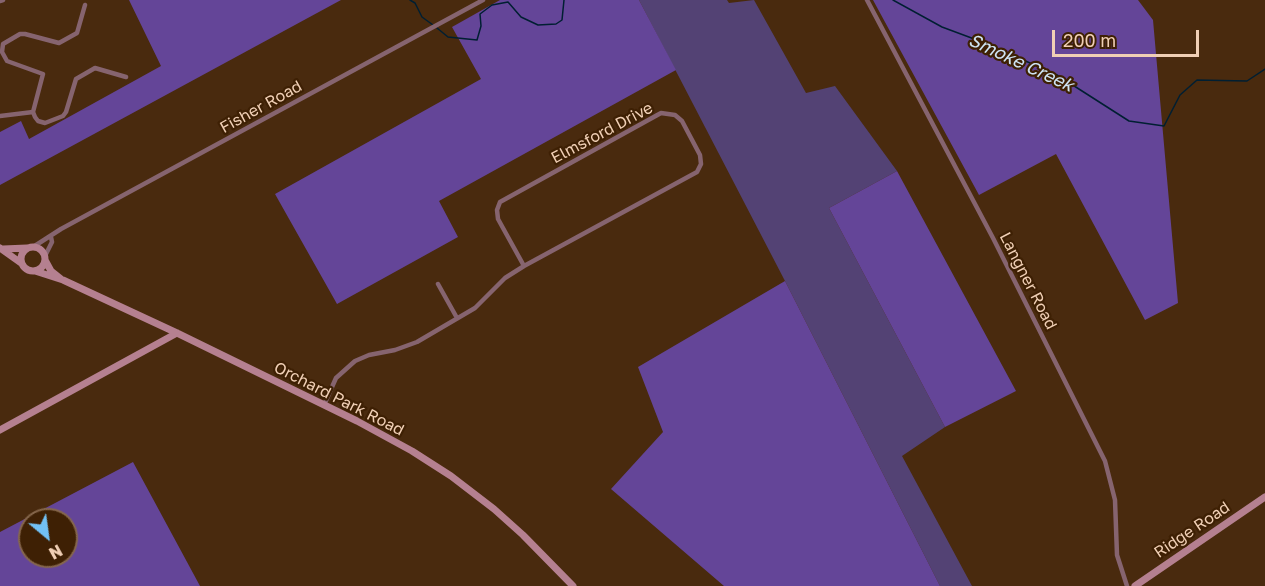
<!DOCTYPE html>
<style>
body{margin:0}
#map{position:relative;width:1265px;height:586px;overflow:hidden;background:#492a0e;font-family:"Golos Text",sans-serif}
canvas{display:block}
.north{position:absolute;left:18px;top:508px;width:60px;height:60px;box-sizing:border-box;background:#3e2004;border:2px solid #85664b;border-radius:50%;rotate:151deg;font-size:16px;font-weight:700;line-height:24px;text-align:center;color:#f0cfb5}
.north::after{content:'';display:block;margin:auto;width:21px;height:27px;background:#72c1f5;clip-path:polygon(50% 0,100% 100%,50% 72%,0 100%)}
.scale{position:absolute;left:1052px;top:30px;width:147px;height:27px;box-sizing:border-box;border:3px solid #f0cfb5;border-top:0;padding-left:8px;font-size:18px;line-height:21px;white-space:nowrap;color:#f0cfb5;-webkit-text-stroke:4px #3e2004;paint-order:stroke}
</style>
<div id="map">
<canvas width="1265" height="586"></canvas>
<div class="north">N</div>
<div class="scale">200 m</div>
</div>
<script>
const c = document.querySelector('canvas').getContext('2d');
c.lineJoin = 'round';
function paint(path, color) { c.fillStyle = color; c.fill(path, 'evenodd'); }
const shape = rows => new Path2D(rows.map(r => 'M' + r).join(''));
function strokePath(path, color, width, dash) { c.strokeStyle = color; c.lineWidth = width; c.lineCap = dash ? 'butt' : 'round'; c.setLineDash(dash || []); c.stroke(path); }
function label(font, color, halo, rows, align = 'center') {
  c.font = font + ' "Golos Text",sans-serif'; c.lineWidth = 4.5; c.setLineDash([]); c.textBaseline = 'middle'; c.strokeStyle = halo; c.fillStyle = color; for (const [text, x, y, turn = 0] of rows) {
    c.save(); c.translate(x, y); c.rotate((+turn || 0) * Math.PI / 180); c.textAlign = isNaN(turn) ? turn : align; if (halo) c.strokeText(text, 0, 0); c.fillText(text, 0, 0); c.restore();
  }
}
paint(shape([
 [639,0,727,0,729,3,754,0,806,93,835,86,897,171,829,208,945,427,902,456,972,586,940,586,785,281]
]), '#534274');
paint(shape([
 [129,0,341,0,0,185,0,132,21,121,29,139,161,66],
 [500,0,639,0,676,70,439,201,458,237,337,304,275,194,481,79,452,27],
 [873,0,1138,0,1153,20,1178,303,1145,320,1056,154,979,195],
 [897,171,1016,391,945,427,829,208],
 [785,281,940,586,724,586,611,489,663,432,638,367],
 [133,462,200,586,0,586,0,532],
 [30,520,66,520,66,556,30,556]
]), '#644598');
strokePath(shape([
 [410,0,415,3,422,17,433,25],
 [893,0,942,27,985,43,1057,75,1129,121,1164,126,1180,95,1197,80,1247,81,1265,69],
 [437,28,448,37,477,40,481,26,480,14,492,5,508,2,521,17,538,25,556,24,562,20,564,0]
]), '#001f32', 1.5);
strokePath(shape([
 [867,0,993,238,1105,461,1115,500,1117,555,1127,586],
 [0,1,3,0],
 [85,5,77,33,59,43,25,34,20,34,3,44,2,52,7,61,43,74,33,112,35,117,38,121,45,123,63,116,66,112,76,79,95,68,126,77],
 [661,113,675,115,682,121,700,155,701,164,697,172,524,266,498,219,497,210,500,202,661,113],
 [0,116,33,112],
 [33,247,61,229,483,0],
 [45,256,52,242,51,237],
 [438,284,457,318],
 [324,405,336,378,355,361,369,355,395,350,417,342,475,308,505,278,524,266]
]), '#86646f', 4.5);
strokePath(shape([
 '21 259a12 12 0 1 1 24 0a12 12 0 1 1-24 0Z',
 [0,248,21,263],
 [3,249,27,248],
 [45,260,51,271,61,279],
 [35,271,63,280,177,333,357,421,412,451,451,476,494,509,523,535,573,586],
 [0,430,177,333],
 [1135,586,1265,497]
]), '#b58090', 7);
label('16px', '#f0cfb5', '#3e2004', [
 ["Fisher Road",261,107,-29],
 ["Elmsford Drive",602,133,-28],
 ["Langner Road",1028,281,63],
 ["Orchard Park Road",339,399,27],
 ["Ridge Road",1192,530,-34]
]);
label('italic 18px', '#cee4f4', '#3e2004', [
 ["Smoke Creek",1021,63,25]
]);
</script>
